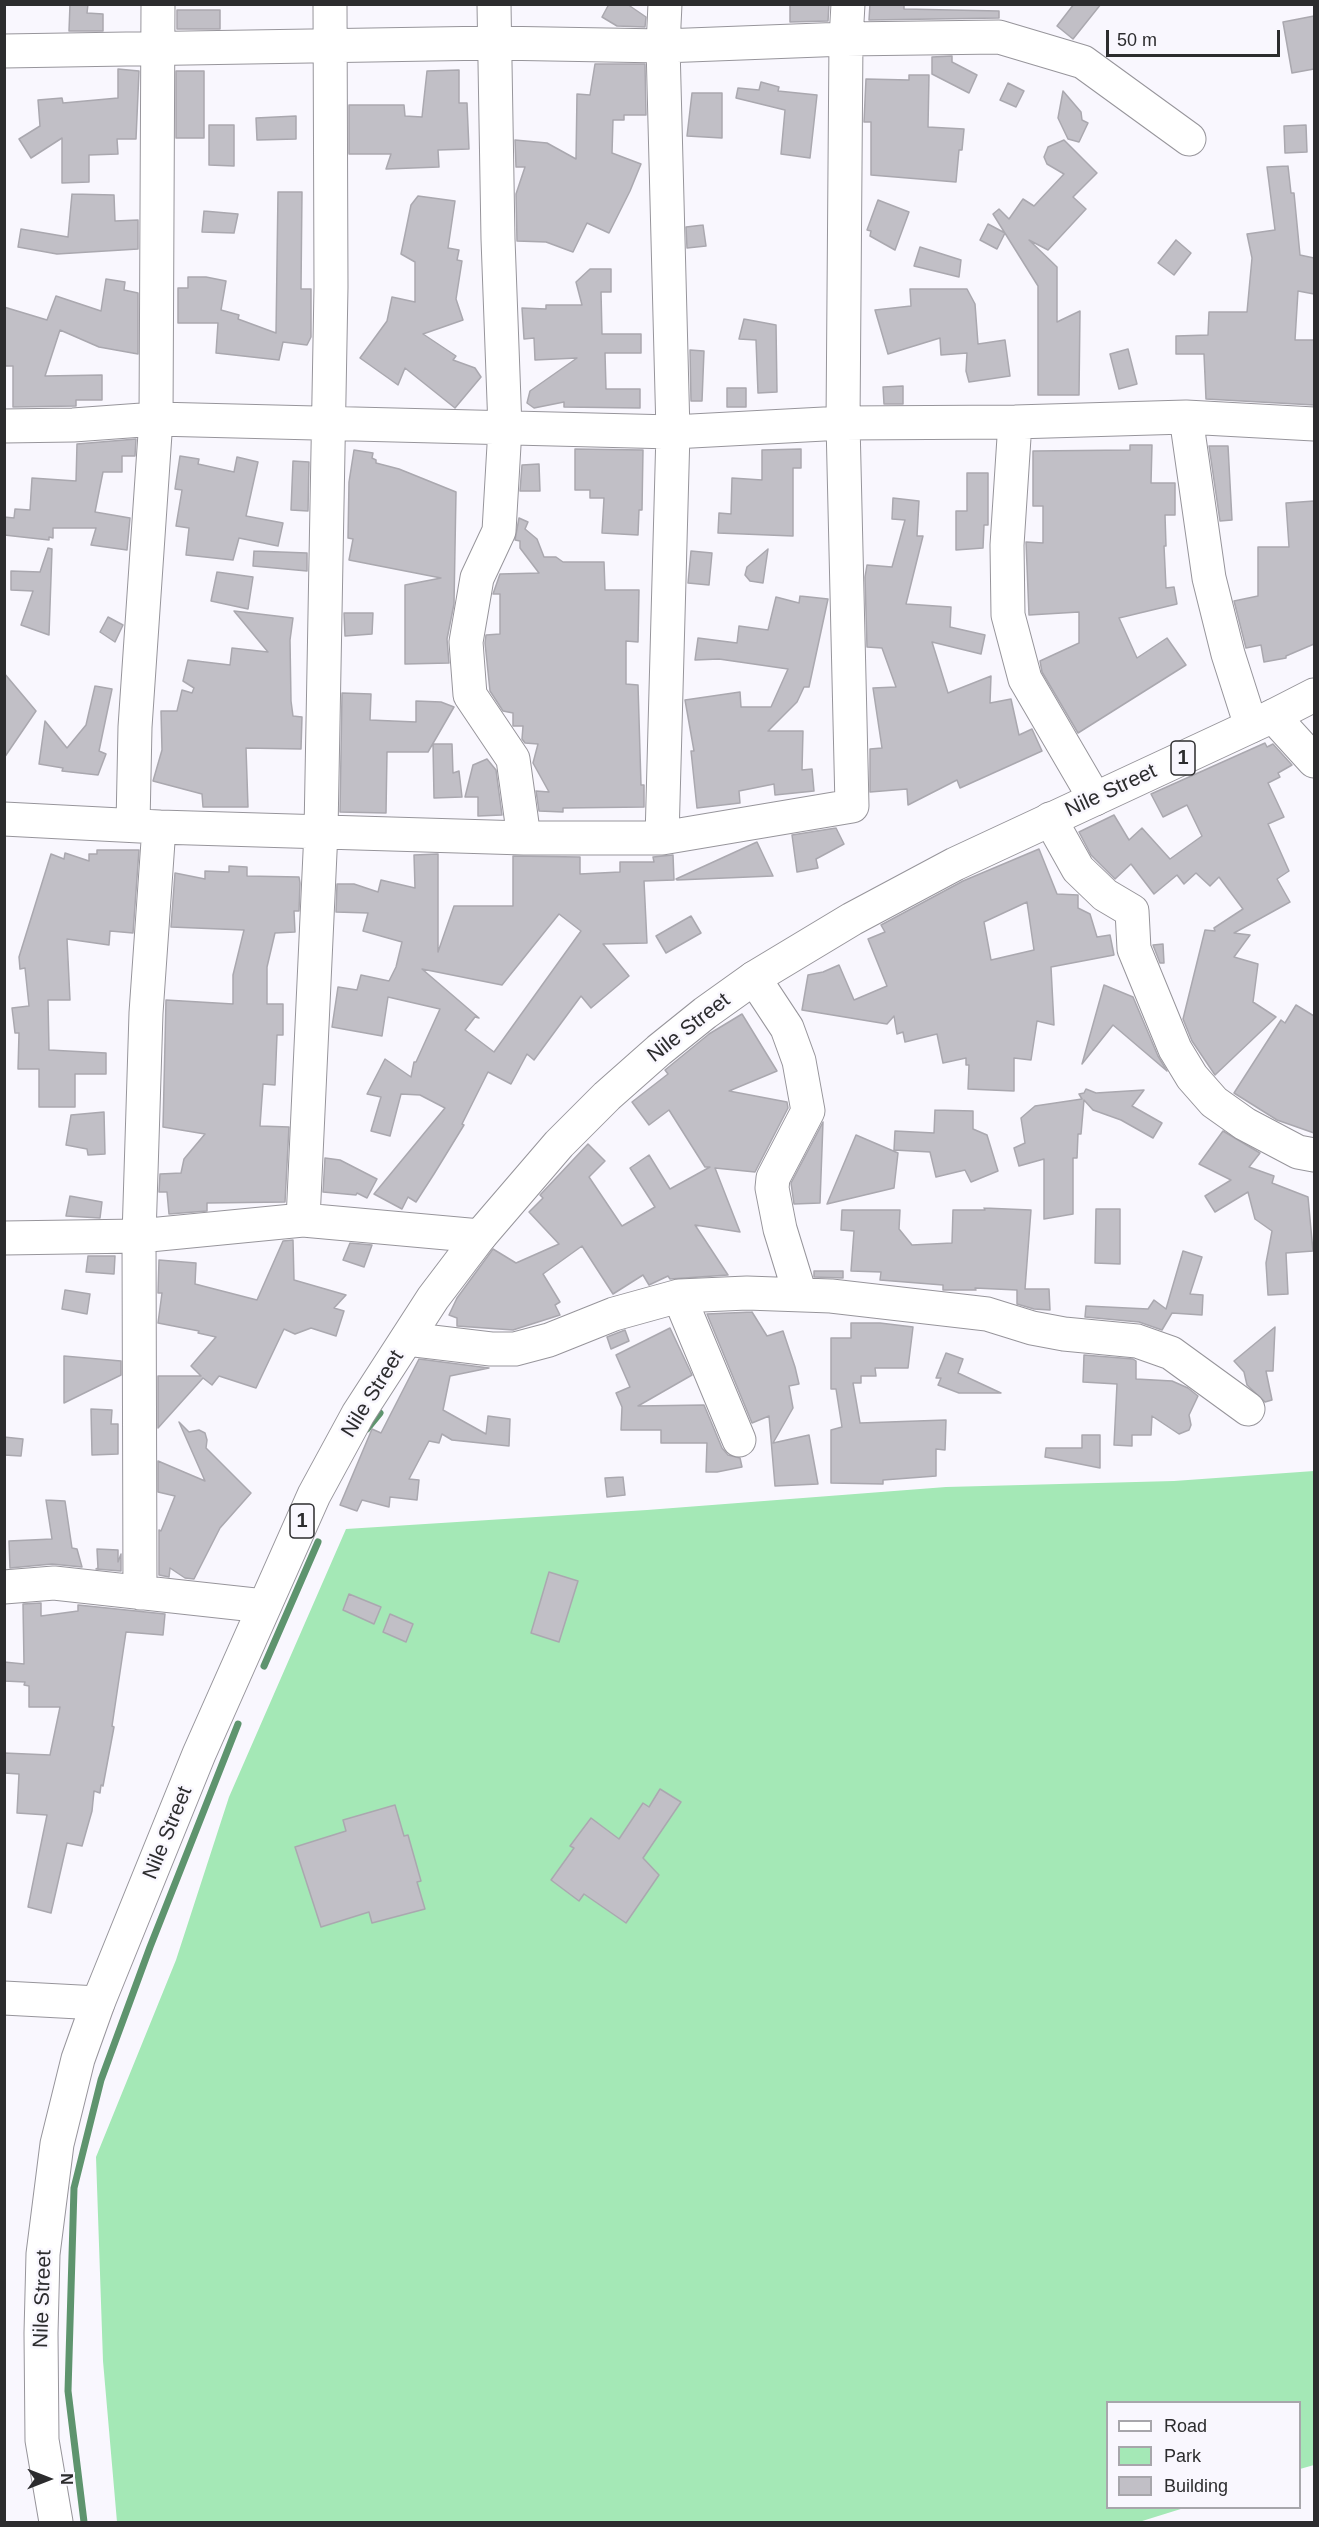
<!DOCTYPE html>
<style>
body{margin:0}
#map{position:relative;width:1319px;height:2527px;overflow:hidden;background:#f9f7fe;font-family:Arial,sans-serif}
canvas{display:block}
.frame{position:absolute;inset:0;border:6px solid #2c2c2e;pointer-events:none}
.legend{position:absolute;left:1106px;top:2401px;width:195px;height:108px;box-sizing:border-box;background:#f9f7fe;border:2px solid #a7a6ab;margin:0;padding:8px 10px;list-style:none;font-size:18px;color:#2c2c2e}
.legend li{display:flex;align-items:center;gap:12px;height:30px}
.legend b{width:30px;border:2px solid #a7a6ab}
.north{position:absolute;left:18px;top:2449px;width:60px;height:60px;-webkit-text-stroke:4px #f9f7fe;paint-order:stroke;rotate:90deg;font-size:16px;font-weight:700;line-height:24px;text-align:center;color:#2c2c2e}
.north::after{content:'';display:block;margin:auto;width:21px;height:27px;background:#2c2c2e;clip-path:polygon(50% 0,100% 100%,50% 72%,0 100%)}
.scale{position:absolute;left:1106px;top:30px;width:174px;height:27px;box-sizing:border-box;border:3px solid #2c2c2e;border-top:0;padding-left:8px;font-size:18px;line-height:21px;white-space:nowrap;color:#2c2c2e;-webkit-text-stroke:4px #f9f7fe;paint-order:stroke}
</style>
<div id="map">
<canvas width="1319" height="2527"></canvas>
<div class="frame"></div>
<ul class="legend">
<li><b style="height:8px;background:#fff"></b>Road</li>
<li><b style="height:16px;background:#a4e8b6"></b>Park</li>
<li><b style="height:16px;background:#c1bfc6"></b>Building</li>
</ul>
<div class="north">N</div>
<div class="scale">50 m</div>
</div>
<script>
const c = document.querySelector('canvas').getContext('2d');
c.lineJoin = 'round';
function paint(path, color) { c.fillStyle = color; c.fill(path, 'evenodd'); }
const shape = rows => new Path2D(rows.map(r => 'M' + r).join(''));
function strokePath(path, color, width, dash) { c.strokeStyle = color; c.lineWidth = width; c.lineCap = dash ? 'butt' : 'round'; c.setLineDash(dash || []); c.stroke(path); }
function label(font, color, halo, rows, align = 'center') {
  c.font = font + ' Arial,sans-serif'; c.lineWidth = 5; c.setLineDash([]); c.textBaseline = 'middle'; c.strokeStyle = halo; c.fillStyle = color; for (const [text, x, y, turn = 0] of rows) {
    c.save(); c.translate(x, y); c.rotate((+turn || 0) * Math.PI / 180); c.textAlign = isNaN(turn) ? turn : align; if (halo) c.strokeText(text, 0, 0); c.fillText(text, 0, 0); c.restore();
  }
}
paint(shape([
 [1314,1471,1314,2465,1300,2469,1300,2402,1108,2402,1108,2508,1184,2508,1139,2522,117,2522,103,2361,96,2157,176,1960,229,1797,346,1529,647,1510,946,1487,1174,1481]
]), '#a4e8b6');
strokePath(shape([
 [367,1429,380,1413],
 [264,1666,318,1542],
 [84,2522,68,2391,74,2188,101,2080,150,1947,238,1724]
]), '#5e946e', 7);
const building = shape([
 [70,4,88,4,87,13,103,14,103,31,69,31,70,4],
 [609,4,627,4,646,17,645,27,617,26,602,17,609,4],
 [790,4,829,4,828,21,790,22,790,4],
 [870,4,904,4,904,9,999,11,999,18,869,20,870,4],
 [1074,4,1101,4,1073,39,1057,26,1074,4],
 [177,10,220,10,220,29,177,29,177,10],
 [1314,16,1314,69,1292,73,1283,22,1314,16],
 [952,56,952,62,977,75,969,93,932,74,932,57,952,56],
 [595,64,645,64,646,115,624,115,624,120,613,120,612,153,641,164,630,191,609,233,587,223,573,252,546,242,517,241,516,194,525,167,516,167,515,140,547,143,576,159,577,94,590,95,595,64],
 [118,69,139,71,136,139,117,139,118,154,89,155,89,182,62,183,62,138,31,158,19,139,40,126,38,100,62,98,63,103,118,98,118,69],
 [459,70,459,103,467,103,469,149,438,150,439,167,386,169,391,154,349,154,349,105,404,105,405,116,422,117,427,71,459,70],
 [176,71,204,71,204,138,176,138,176,71],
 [909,75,929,75,928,127,964,129,962,150,959,150,956,182,871,175,871,122,864,122,866,79,909,80,909,75],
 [761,82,779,87,778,91,817,95,810,158,781,154,785,110,736,98,738,88,759,90,761,82],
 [1008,83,1024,91,1016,107,1000,100,1008,83],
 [1063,91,1081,112,1082,120,1088,123,1079,142,1068,139,1058,118,1063,91],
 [692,93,722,93,722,138,687,136,692,93],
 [296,116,296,139,257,140,256,118,296,116],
 [209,125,234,125,234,166,209,165,209,125],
 [1306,125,1307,152,1285,153,1284,126,1306,125],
 [1064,140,1097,173,1073,197,1086,209,1048,250,1029,240,1057,267,1057,322,1080,311,1079,395,1038,395,1038,286,993,214,999,209,1009,219,1023,199,1034,206,1064,174,1047,164,1044,157,1048,147,1064,140],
 [1288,166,1291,193,1294,193,1300,255,1314,258,1314,294,1298,291,1295,340,1314,340,1314,405,1206,399,1204,354,1176,354,1176,336,1208,335,1209,312,1247,312,1252,258,1247,234,1275,230,1267,167,1288,166],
 [278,192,302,192,301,289,311,289,311,337,307,345,283,342,279,360,216,353,218,323,178,323,178,288,188,288,188,277,206,277,226,281,221,310,239,315,238,319,276,333,278,192],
 [72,194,114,195,115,221,138,220,138,249,57,254,18,247,21,229,68,237,72,194],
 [418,196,455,201,448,248,459,250,457,260,462,261,456,299,463,320,423,334,456,356,453,360,475,368,481,377,455,408,405,368,398,385,360,358,387,321,392,297,415,302,415,262,401,254,411,205,418,196],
 [878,200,909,212,895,250,870,236,871,231,867,230,878,200],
 [204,211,238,214,234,233,202,232,204,211],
 [988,224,1005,233,997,249,980,240,988,224],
 [703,225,706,246,687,248,686,227,703,225],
 [1176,240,1191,253,1174,275,1158,263,1176,240],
 [920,247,961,260,959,277,914,266,920,247],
 [590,269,611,269,611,292,601,292,602,334,641,334,641,353,605,353,606,389,640,389,640,408,564,407,564,402,534,408,527,403,530,391,577,358,535,360,534,338,524,339,522,308,546,309,546,305,582,305,576,282,590,269],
 [106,279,125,282,124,290,138,293,138,354,99,347,60,330,45,376,102,375,102,400,76,400,76,406,13,407,13,366,4,366,4,307,47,320,56,296,101,311,106,279],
 [910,289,967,289,975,304,978,344,1005,340,1010,376,969,382,966,371,967,353,941,355,940,338,888,354,875,310,911,306,910,289],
 [744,319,776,325,777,392,758,393,756,340,739,339,744,319],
 [1128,349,1137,384,1119,389,1110,354,1128,349],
 [690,350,704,351,702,401,691,401,690,350],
 [903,386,903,404,884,404,883,387,903,386],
 [727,388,746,388,746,407,727,407,727,388],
 [136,439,135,456,122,456,122,472,103,472,95,512,130,518,127,550,91,545,96,528,53,528,53,538,49,537,49,540,4,535,4,517,14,518,15,509,30,510,32,478,76,481,77,444,136,439],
 [1130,445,1152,445,1151,483,1175,483,1175,515,1165,515,1166,546,1164,546,1166,588,1174,587,1177,604,1119,618,1137,658,1167,638,1186,665,1078,733,1042,672,1040,661,1079,643,1079,612,1029,615,1026,542,1043,543,1043,506,1033,506,1033,451,1130,450,1130,445],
 [1209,446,1228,446,1232,520,1220,521,1209,446],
 [575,449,643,450,642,510,639,510,638,535,602,533,604,498,590,498,590,490,575,490,575,449],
 [801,449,801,468,793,468,793,536,718,533,719,513,731,514,732,478,762,480,762,450,801,449],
 [354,450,373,453,372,458,376,460,376,463,399,469,456,492,454,604,447,639,449,663,405,664,405,585,441,578,349,560,353,539,348,538,349,482,354,450],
 [180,456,199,459,198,464,234,472,237,457,258,462,246,516,283,523,278,546,239,538,233,560,186,555,189,528,176,526,182,490,175,489,180,456],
 [293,461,309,462,308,511,291,510,293,461],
 [539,464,540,491,520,491,522,465,539,464],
 [967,473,988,473,988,525,984,525,983,548,956,550,956,511,967,511,967,473],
 [893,498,919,501,917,536,923,536,906,604,951,607,950,627,985,635,981,654,932,642,948,693,991,676,990,703,1011,699,1019,735,1032,729,1042,751,960,788,957,780,908,805,907,789,870,792,870,749,882,748,873,688,896,687,882,648,867,647,865,577,867,565,892,567,905,520,892,519,893,498],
 [1314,501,1314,644,1286,656,1286,658,1264,662,1261,645,1246,648,1234,601,1258,596,1258,547,1289,547,1286,503,1314,501],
 [519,518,528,522,525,529,537,539,544,557,556,557,563,562,604,562,605,590,639,590,638,642,626,641,626,684,638,685,641,785,644,785,644,807,563,808,563,812,539,811,536,791,549,792,533,763,538,744,525,743,522,739,523,726,513,726,513,713,503,711,490,691,485,643,486,635,500,634,500,594,493,594,500,574,539,573,520,548,520,541,515,540,519,518],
 [48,548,52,549,49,635,21,625,33,591,11,590,11,571,40,572,48,548],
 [768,549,763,583,750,581,745,575,747,567,768,549],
 [254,551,307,553,307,571,253,566,254,551],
 [691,551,712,553,709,585,688,583,691,551],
 [217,572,253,577,248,609,211,601,217,572],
 [800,596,828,599,809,687,804,687,797,702,768,731,803,731,802,770,812,769,814,791,775,795,774,784,739,791,740,803,697,808,691,751,694,751,685,700,740,692,741,707,771,707,788,669,719,659,695,660,698,638,737,643,739,626,768,630,776,597,799,603,800,596],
 [234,611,293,618,290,640,291,701,293,716,302,717,301,749,246,748,248,807,203,807,202,794,153,781,162,750,161,711,177,711,182,690,192,693,194,688,183,681,188,660,230,665,232,648,268,652,234,611],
 [344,613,373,613,372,634,345,636,344,613],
 [108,617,123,625,115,642,100,632,108,617],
 [4,673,36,711,4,758,4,673],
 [95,686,112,689,99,751,106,754,98,775,62,771,63,768,39,764,45,721,67,748,86,725,95,686],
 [342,693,371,694,370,720,416,722,416,701,441,702,454,707,428,752,387,752,386,813,340,812,342,693],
 [1265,743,1267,747,1273,744,1292,765,1278,773,1280,777,1268,783,1284,817,1268,824,1289,871,1277,879,1290,902,1234,933,1250,935,1234,957,1258,964,1253,1002,1276,1017,1215,1075,1192,1041,1183,1019,1205,930,1215,931,1214,928,1243,909,1219,877,1210,886,1196,873,1184,884,1177,875,1154,894,1131,864,1115,879,1091,855,1079,832,1114,815,1129,840,1142,828,1170,859,1202,836,1187,805,1163,817,1151,794,1265,743],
 [433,744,452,744,453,773,459,771,462,797,434,798,433,744],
 [487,759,496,770,502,815,478,816,478,797,465,797,473,765,487,759],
 [836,828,844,844,816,859,818,868,797,872,792,835,836,828],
 [757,842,773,876,677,880,676,879,757,842],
 [1039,849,1057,894,1078,895,1078,908,1090,914,1097,937,1110,935,1114,955,1051,967,1054,1025,1037,1021,1031,1060,1014,1058,1014,1091,968,1089,969,1065,966,1065,966,1058,943,1063,937,1034,905,1042,903,1032,897,1034,894,1016,887,1024,802,1010,808,975,823,972,839,965,854,1000,887,986,868,939,885,932,881,925,963,881,1039,849],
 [1027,902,1034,950,991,960,984,922,1027,902],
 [97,850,139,850,133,933,110,931,109,945,67,939,70,1000,48,1000,49,1050,106,1053,106,1074,75,1074,75,1107,39,1107,39,1069,18,1069,19,1033,15,1033,12,1008,29,1006,25,968,20,969,19,957,51,854,64,859,65,853,89,861,89,854,97,854,97,850],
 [438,854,438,952,454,906,513,906,513,856,580,857,580,874,620,872,620,862,654,862,653,857,673,855,674,880,644,881,647,943,603,944,629,976,591,1008,581,996,534,1060,527,1054,511,1084,488,1072,462,1124,464,1125,434,1174,416,1202,408,1197,402,1209,374,1194,445,1108,420,1095,401,1094,390,1136,371,1131,381,1097,367,1094,385,1059,411,1077,414,1062,416,1062,440,1009,388,997,382,1036,332,1027,338,987,357,990,361,975,389,981,396,967,402,942,363,931,368,913,336,912,337,884,354,884,378,892,381,880,415,888,414,855,438,854],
 [559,914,581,931,494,1052,465,1030,475,1017,479,1018,422,969,502,985,559,914],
 [229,866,247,867,247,876,299,877,300,883,299,911,294,911,295,932,275,933,267,967,267,1004,283,1004,283,1035,277,1035,275,1085,263,1084,260,1126,289,1127,285,1202,207,1203,207,1211,169,1214,167,1192,159,1192,160,1174,181,1173,184,1159,205,1134,163,1127,166,1000,233,1004,233,975,244,930,171,927,175,873,205,879,205,871,229,872,229,866],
 [691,916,701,933,666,953,656,936,691,916],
 [1163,944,1164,963,1160,963,1153,945,1163,944],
 [1104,985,1133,997,1158,1056,1167,1071,1113,1025,1082,1064,1104,985],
 [1296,1005,1314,1016,1314,1133,1277,1120,1234,1093,1281,1020,1285,1023,1296,1005],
 [742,1014,777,1071,729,1091,787,1102,788,1108,755,1172,715,1168,740,1232,695,1225,728,1275,670,1279,668,1276,649,1285,643,1275,613,1294,582,1246,543,1274,560,1302,555,1305,560,1315,513,1330,457,1326,457,1318,449,1315,457,1298,493,1249,516,1263,559,1244,529,1212,543,1198,540,1195,588,1144,605,1161,589,1177,622,1226,655,1207,630,1168,649,1155,670,1189,710,1167,705,1167,669,1110,649,1125,632,1102,668,1074,665,1070,709,1034,742,1014],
 [1086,1089,1096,1093,1144,1090,1132,1106,1162,1123,1153,1138,1121,1120,1093,1110,1084,1100,1081,1134,1078,1134,1077,1158,1073,1158,1073,1214,1044,1219,1044,1159,1019,1166,1014,1148,1025,1143,1021,1118,1035,1106,1082,1099,1079,1094,1084,1093,1086,1089],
 [935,1110,973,1111,973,1129,987,1135,998,1171,971,1182,965,1170,936,1177,930,1152,894,1150,895,1131,934,1133,935,1110],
 [104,1112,105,1154,88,1155,87,1149,66,1145,71,1115,104,1112],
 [823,1122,820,1203,794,1204,791,1183,823,1122],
 [1223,1131,1260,1153,1249,1167,1274,1176,1272,1183,1308,1197,1313,1251,1286,1253,1288,1294,1268,1295,1266,1263,1272,1231,1255,1219,1248,1192,1215,1212,1205,1196,1231,1180,1199,1164,1223,1131],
 [856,1135,898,1153,894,1188,827,1204,856,1135],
 [325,1158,340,1160,377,1179,367,1198,357,1193,356,1195,323,1192,325,1158],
 [70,1196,102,1202,100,1218,66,1216,70,1196],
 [984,1208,1031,1210,1025,1289,1049,1289,1050,1310,1034,1309,1017,1304,1017,1290,975,1288,976,1290,943,1290,943,1285,880,1280,881,1272,851,1271,854,1231,841,1230,842,1210,900,1210,899,1229,912,1245,952,1243,953,1210,985,1210,984,1208],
 [1096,1209,1120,1209,1120,1264,1095,1263,1096,1209],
 [293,1240,294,1280,346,1295,334,1308,344,1311,336,1336,311,1328,295,1334,284,1329,256,1388,219,1376,212,1385,203,1378,158,1428,158,1376,201,1376,191,1366,216,1337,198,1333,199,1331,158,1323,162,1293,158,1293,159,1260,196,1263,195,1284,257,1300,283,1241,293,1240],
 [350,1243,372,1245,364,1267,343,1260,350,1243],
 [1183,1251,1202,1257,1190,1294,1203,1295,1202,1315,1172,1313,1162,1330,1139,1322,1085,1317,1086,1306,1148,1309,1154,1300,1166,1309,1183,1251],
 [88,1256,115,1256,114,1274,86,1272,88,1256],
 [814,1271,843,1271,843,1278,814,1277,814,1271],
 [65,1290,90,1294,87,1314,62,1309,65,1290],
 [752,1312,767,1336,783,1331,795,1367,799,1384,789,1386,793,1408,773,1443,809,1435,818,1484,775,1486,769,1416,752,1423,707,1314,752,1312],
 [851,1323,880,1323,913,1327,908,1368,875,1368,876,1376,861,1376,861,1383,853,1383,860,1423,946,1420,945,1450,936,1449,936,1476,883,1480,883,1484,831,1483,831,1430,842,1427,836,1389,831,1389,831,1338,851,1338,851,1323],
 [1275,1327,1273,1371,1266,1371,1272,1400,1265,1402,1247,1385,1244,1372,1234,1361,1275,1327],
 [670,1328,692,1375,638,1406,704,1405,722,1448,728,1455,740,1458,742,1467,717,1472,706,1472,707,1443,661,1443,661,1430,621,1430,622,1407,616,1393,630,1387,616,1355,670,1328],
 [625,1330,629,1341,611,1349,607,1337,625,1330],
 [946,1353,963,1359,958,1373,1001,1393,959,1393,938,1385,941,1378,936,1378,946,1353],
 [1084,1355,1133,1359,1136,1361,1136,1379,1172,1381,1188,1388,1198,1396,1189,1415,1191,1425,1189,1430,1179,1434,1152,1416,1151,1435,1132,1435,1132,1446,1114,1445,1117,1384,1083,1382,1084,1355],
 [64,1356,121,1361,121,1375,64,1403,64,1356],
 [419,1359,489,1368,450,1376,443,1410,486,1434,488,1416,510,1419,509,1446,452,1440,442,1434,439,1443,429,1441,409,1479,419,1480,417,1500,390,1497,389,1507,362,1500,357,1511,340,1505,372,1429,381,1433,419,1359],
 [91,1409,112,1410,111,1424,118,1424,118,1454,92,1455,91,1409],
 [179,1422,189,1432,199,1430,205,1433,207,1440,206,1448,251,1493,220,1528,194,1579,185,1578,170,1568,169,1577,159,1575,159,1530,161,1531,175,1496,158,1492,158,1461,205,1481,179,1422],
 [1082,1435,1100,1435,1100,1468,1045,1457,1046,1448,1082,1448,1082,1435],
 [4,1437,23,1439,21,1456,4,1455,4,1437],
 [623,1477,625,1495,607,1497,605,1478,623,1477],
 [46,1500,65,1501,72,1548,77,1549,82,1567,52,1564,10,1568,9,1541,52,1539,46,1500],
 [97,1549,118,1550,118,1562,121,1554,121,1571,96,1569,98,1568,97,1549],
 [549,1572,578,1581,559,1642,531,1633,549,1572],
 [349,1594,381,1607,374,1624,343,1610,349,1594],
 [41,1603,41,1616,78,1611,78,1605,165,1614,163,1635,126,1632,112,1726,114,1727,103,1786,101,1785,100,1793,94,1791,92,1811,82,1846,67,1843,51,1913,28,1907,47,1815,17,1813,19,1774,4,1773,4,1753,50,1755,60,1707,29,1707,29,1686,24,1685,25,1682,4,1681,4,1662,24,1664,23,1604,41,1603],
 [390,1614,413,1624,406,1642,383,1632,390,1614],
 [660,1789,681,1802,643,1858,659,1875,626,1923,584,1894,579,1901,551,1880,574,1848,570,1846,591,1818,619,1839,643,1803,649,1807,660,1789],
 [395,1805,404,1836,408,1835,421,1881,417,1882,425,1909,372,1923,369,1912,321,1927,295,1847,346,1831,343,1820,395,1805]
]);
paint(building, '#c1bfc6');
strokePath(building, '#aaa8af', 1.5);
const minor = shape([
 [494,4,498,239,505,428,499,531,477,578,466,642,470,695,513,759,524,838],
 [4,51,494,43,663,46,846,39,999,37,1083,62,1189,139],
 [1186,417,1209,578,1228,654,1251,726],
 [1015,422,1007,545,1008,615,1025,679,1095,799],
 [4,426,73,425,156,419,673,432,843,423,1015,422,1186,417,1314,424],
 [1273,716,1314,761],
 [4,819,159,827,524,838,662,838,852,806,843,423,846,39,848,4],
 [1050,819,1078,869,1105,895,1132,911,1134,949,1175,1049,1192,1077,1214,1102,1245,1124,1298,1152,1314,1155],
 [133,824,135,727,156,419,158,4],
 [662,838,673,432,663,46,665,4],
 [754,978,787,1028,799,1061,808,1111,773,1178,772,1188,780,1229,800,1294],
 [303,1220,321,831,331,287,330,4],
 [4,1238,139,1236,303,1220,480,1236],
 [679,1296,739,1440],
 [407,1339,491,1349,515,1349,549,1340,614,1314,679,1296,747,1293,831,1296,987,1314,1032,1328,1064,1334,1137,1341,1171,1353,1248,1409],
 [4,1587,54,1583,264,1606],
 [140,1593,139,1236,146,1013,159,827],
 [4,1998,98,2003]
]);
const major = shape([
 [56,2522,42,2440,41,2333,43,2254,57,2144,78,2059,98,2003,199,1754,314,1495,358,1414,433,1298,480,1236,559,1144,607,1096,659,1050,705,1013,754,978,852,919,955,864,1273,716,1314,695]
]);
strokePath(minor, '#97959b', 35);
strokePath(major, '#97959b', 35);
strokePath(minor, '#fff', 33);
strokePath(major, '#fff', 33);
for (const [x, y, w] of [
 [1183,758,24],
 [302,1521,24]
]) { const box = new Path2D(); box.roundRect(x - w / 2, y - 17, w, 34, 4.5); c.fillStyle = '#f9f7fe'; c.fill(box); strokePath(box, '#2c2c2e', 1.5); }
label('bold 20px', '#2c2c2e', null, [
 ["1",1183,758],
 ["1",302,1521]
]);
label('21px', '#2c2c2e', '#f9f7fe', [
 ["Nile Street",1111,791,-25],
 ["Nile Street",689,1028,-38],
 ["Nile Street",373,1394,-58],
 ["Nile Street",168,1833,-68],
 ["Nile Street",43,2299,-88]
]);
</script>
